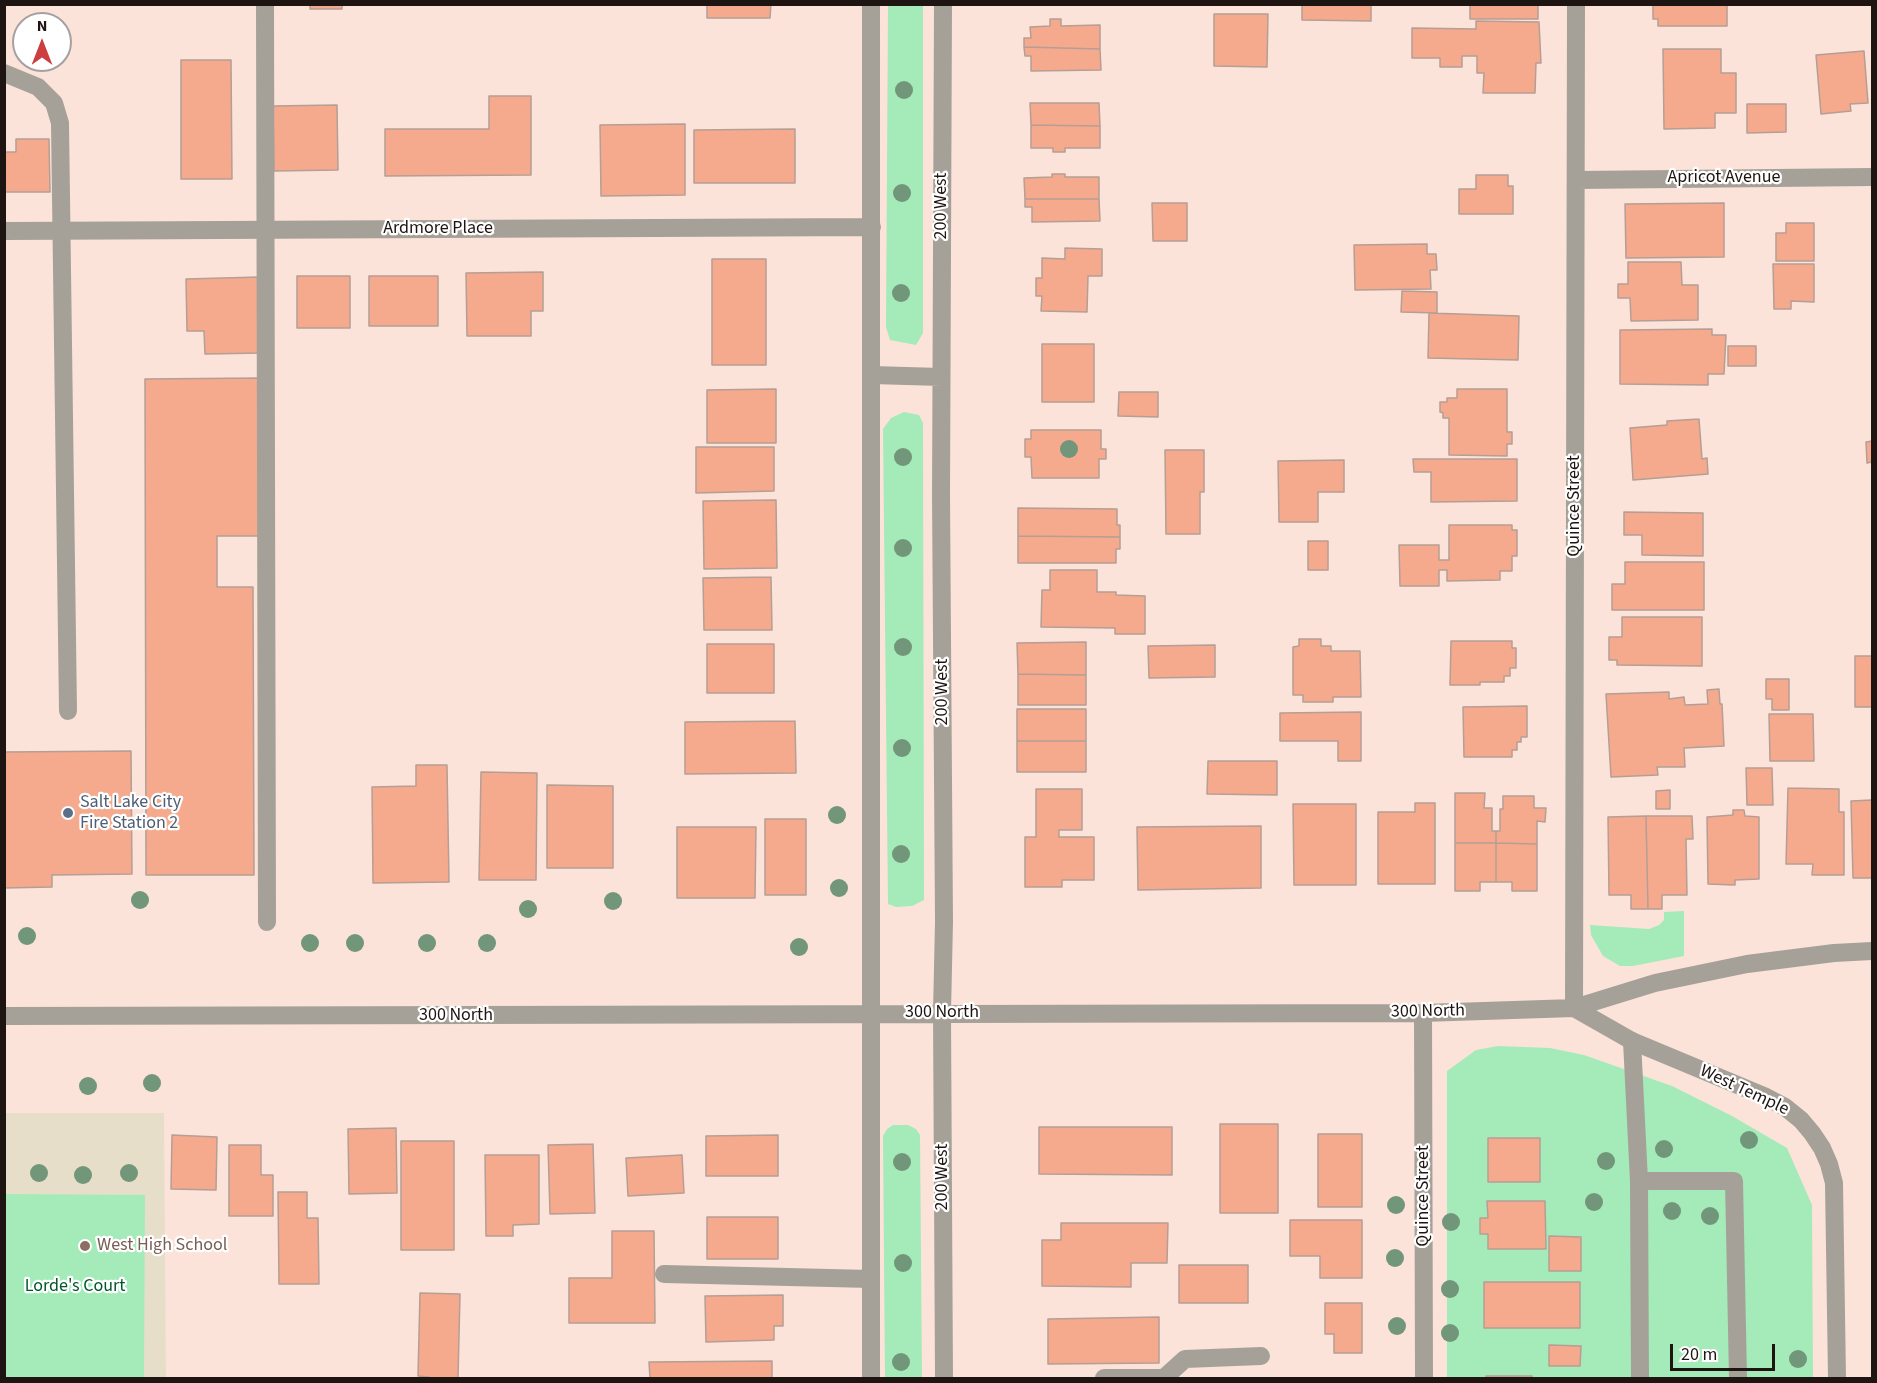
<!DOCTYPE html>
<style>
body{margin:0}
#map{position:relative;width:1877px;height:1383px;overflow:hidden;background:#fce3d9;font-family:"Source Sans 3",sans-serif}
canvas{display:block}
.frame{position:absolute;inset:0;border:6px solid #1e1512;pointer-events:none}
.north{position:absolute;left:12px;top:12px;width:60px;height:60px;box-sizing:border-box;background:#fff;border:2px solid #a5a1a0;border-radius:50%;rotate:0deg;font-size:16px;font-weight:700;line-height:24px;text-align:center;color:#1e1512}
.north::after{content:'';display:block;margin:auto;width:21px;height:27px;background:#cd3e3f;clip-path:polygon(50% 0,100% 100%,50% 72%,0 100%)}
.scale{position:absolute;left:1670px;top:1344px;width:105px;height:27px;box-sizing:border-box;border:3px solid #1e1512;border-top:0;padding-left:8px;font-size:18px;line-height:21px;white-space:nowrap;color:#1e1512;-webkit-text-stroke:4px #fff;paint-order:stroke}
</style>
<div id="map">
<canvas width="1877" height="1383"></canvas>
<div class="frame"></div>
<div class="north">N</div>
<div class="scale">20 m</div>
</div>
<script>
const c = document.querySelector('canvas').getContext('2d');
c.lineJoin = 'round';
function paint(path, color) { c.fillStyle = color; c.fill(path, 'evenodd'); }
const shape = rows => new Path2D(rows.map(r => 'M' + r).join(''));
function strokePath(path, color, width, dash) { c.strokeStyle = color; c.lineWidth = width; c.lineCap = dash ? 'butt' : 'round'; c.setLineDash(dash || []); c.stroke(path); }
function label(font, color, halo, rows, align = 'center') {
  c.font = font + ' "Source Sans 3",sans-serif'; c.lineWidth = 4.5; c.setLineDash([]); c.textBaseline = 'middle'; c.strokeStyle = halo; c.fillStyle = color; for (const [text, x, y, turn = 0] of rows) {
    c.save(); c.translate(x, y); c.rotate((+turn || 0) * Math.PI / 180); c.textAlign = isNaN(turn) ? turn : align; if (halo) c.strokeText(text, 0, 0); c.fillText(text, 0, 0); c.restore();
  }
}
paint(shape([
 [4,1113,164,1113,166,1378,5,1378]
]), '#e7dec9');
paint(shape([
 [888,5,923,5,923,333,916,345,890,340,886,327],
 [904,412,919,415,923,423,924,900,912,906,896,907,888,904,883,429,891,418],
 [1684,911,1684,956,1633,966,1620,966,1603,956,1591,935,1590,925,1649,929,1659,925,1664,920,1664,912],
 [1498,1046,1550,1048,1584,1055,1672,1086,1732,1116,1787,1148,1812,1205,1813,1378,1447,1378,1447,1071,1476,1050],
 [893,1125,908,1125,916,1129,920,1135,922,1378,885,1378,883,1136,887,1129],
 [5,1194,145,1195,144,1378,5,1378]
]), '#a5eab9');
const building = shape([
 [310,4,342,4,342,9,310,9,310,4],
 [707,4,771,4,770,18,707,18,707,4],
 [1302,4,1379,4,1371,5,1371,21,1302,20,1302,4],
 [1470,4,1538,4,1538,19,1470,19,1470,4],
 [1727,4,1727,26,1658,26,1658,19,1653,19,1653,5,1642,5,1727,4],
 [1214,14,1268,14,1267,67,1214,66,1214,14],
 [1050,19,1061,19,1061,26,1100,25,1100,49,1024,47,1024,38,1031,38,1030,27,1050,26,1050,19],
 [1476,21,1539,22,1541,63,1536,63,1535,93,1483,93,1484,73,1477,73,1477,56,1462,56,1462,67,1440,67,1440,58,1412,58,1412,28,1476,29,1476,21],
 [1024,47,1100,49,1101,70,1031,71,1031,56,1025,56,1024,47],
 [1663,49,1721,49,1721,73,1736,73,1736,113,1715,113,1715,128,1664,129,1663,49],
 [1864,51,1868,103,1850,104,1851,111,1821,114,1816,55,1864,51],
 [181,60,231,60,232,179,181,179,181,60],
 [489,96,531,96,531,175,385,176,385,129,489,129,489,96],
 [1030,103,1099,103,1100,126,1031,125,1030,103],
 [1747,104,1786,104,1786,132,1747,133,1747,104],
 [337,105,338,170,274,171,273,106,337,105],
 [685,124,685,195,601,196,600,125,685,124],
 [1031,125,1100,126,1100,148,1065,148,1065,152,1053,152,1053,148,1031,148,1031,125],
 [795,129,795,183,694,183,694,130,795,129],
 [16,139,49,139,50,192,4,192,4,152,16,152,16,139],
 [1052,174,1065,174,1065,177,1099,177,1099,199,1025,199,1024,178,1052,177,1052,174],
 [1476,175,1508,175,1508,186,1513,186,1513,214,1459,214,1459,189,1476,189,1476,175],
 [1025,199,1099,199,1100,221,1032,222,1032,207,1025,207,1025,199],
 [1152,203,1187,203,1187,241,1153,241,1152,203],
 [1724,203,1724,257,1626,258,1625,204,1724,203],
 [1786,223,1814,223,1814,261,1776,261,1776,233,1786,233,1786,223],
 [1427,244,1427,254,1436,254,1437,270,1430,270,1431,289,1355,290,1354,245,1427,244],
 [1065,248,1102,249,1102,276,1088,276,1087,312,1041,311,1042,296,1036,296,1036,278,1042,278,1042,258,1065,259,1065,248],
 [712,259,766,259,766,365,712,365,712,259],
 [1628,262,1681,262,1682,285,1698,285,1698,320,1631,321,1630,298,1618,298,1618,284,1628,284,1628,262],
 [1773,264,1814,264,1814,302,1791,301,1791,309,1774,309,1773,264],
 [543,272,543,311,531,311,531,336,467,336,466,273,543,272],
 [297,276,350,276,350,328,297,328,297,276],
 [369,276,438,276,438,326,369,326,369,276],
 [260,277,262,353,205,354,204,331,187,331,186,279,260,277],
 [1402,291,1437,292,1437,313,1401,312,1402,291],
 [1429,313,1519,316,1518,360,1428,358,1429,313],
 [1712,329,1712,335,1726,335,1724,374,1708,374,1708,385,1620,384,1620,330,1712,329],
 [1042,344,1094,344,1094,402,1042,402,1042,344],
 [1728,346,1756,346,1756,366,1728,366,1728,346],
 [259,378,259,536,217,536,217,587,253,587,254,875,146,875,145,379,259,378],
 [776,389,776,443,707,443,707,390,776,389],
 [1457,389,1507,389,1507,432,1512,432,1512,444,1507,444,1507,456,1449,455,1449,418,1443,418,1443,413,1440,412,1440,402,1447,402,1447,398,1457,398,1457,389],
 [1119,392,1158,392,1158,417,1118,416,1119,392],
 [1699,419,1702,459,1707,458,1708,474,1633,480,1630,428,1667,425,1667,421,1699,419],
 [1031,430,1101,430,1101,449,1106,449,1106,459,1099,459,1099,478,1032,478,1031,457,1025,457,1025,439,1031,439,1031,430],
 [1872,441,1872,462,1867,463,1866,442,1872,441],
 [696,447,774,447,774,491,696,493,696,447],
 [1165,450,1204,450,1204,492,1200,492,1200,534,1166,534,1165,450],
 [1413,459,1517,459,1517,501,1431,502,1431,472,1414,472,1413,459],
 [1344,460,1344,492,1318,492,1318,522,1279,522,1278,461,1344,460],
 [776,500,777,568,704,569,703,501,776,500],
 [1018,508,1117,509,1117,525,1120,525,1120,537,1018,536,1018,508],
 [1624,512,1703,513,1703,556,1642,555,1642,535,1624,535,1624,512],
 [1449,525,1512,525,1512,530,1517,530,1517,556,1512,556,1512,571,1500,571,1500,580,1447,581,1447,570,1439,570,1439,586,1400,586,1399,545,1439,545,1439,560,1449,560,1449,525],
 [1018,536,1120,537,1120,549,1116,549,1116,563,1018,563,1018,536],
 [1308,541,1328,541,1328,570,1308,570,1308,541],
 [1625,562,1704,562,1704,610,1612,610,1612,584,1625,584,1625,562],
 [1050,570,1097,570,1097,592,1116,592,1116,595,1145,596,1145,634,1115,634,1115,628,1041,627,1042,590,1050,590,1050,570],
 [771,577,772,630,704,630,703,578,771,577],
 [1622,617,1702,617,1702,666,1617,665,1617,660,1609,660,1609,637,1622,637,1622,617],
 [1299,639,1321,639,1321,646,1331,646,1331,651,1360,651,1361,697,1333,697,1333,702,1303,702,1303,695,1293,695,1293,647,1299,646,1299,639],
 [1451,641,1512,641,1512,648,1516,648,1516,668,1510,668,1510,676,1504,676,1504,682,1480,682,1480,685,1450,685,1451,641],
 [1086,642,1086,675,1018,674,1017,643,1086,642],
 [707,644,774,644,774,693,707,693,707,644],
 [1215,645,1215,677,1149,678,1148,646,1215,645],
 [1855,656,1872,656,1872,707,1855,707,1855,656],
 [1018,674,1086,675,1086,705,1018,705,1018,674],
 [1766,679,1789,679,1789,710,1772,710,1772,699,1766,699,1766,679],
 [1719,689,1720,704,1722,704,1724,746,1684,748,1685,767,1657,767,1658,775,1611,777,1606,694,1669,692,1669,699,1684,697,1685,705,1708,704,1707,690,1719,689],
 [1527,706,1527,737,1521,737,1521,742,1517,742,1517,750,1512,750,1512,757,1464,757,1463,707,1527,706],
 [1017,709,1086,709,1086,741,1017,741,1017,709],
 [1361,712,1361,761,1338,761,1338,741,1280,741,1280,713,1361,712],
 [1769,714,1813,714,1814,761,1770,761,1769,714],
 [795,721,796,773,685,774,685,722,795,721],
 [1017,741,1086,741,1086,772,1017,772,1017,741],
 [131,751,132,874,52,875,52,887,4,888,4,752,131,751],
 [1208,761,1277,761,1277,795,1207,794,1208,761],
 [416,765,447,765,449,882,373,883,372,787,416,786,416,765],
 [1746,768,1772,768,1773,805,1747,805,1746,768],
 [481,772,537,773,536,880,479,880,481,772],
 [547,785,613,786,613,868,547,868,547,785],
 [1788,788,1839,789,1839,812,1844,812,1844,875,1812,875,1813,864,1786,864,1788,788],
 [1036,789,1082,789,1082,830,1059,830,1059,837,1094,837,1094,880,1062,880,1062,887,1025,887,1025,837,1036,837,1036,789],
 [1670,790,1670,809,1656,809,1656,791,1670,790],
 [1455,793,1485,793,1484,808,1492,808,1492,831,1496,831,1496,843,1455,843,1455,793],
 [1503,796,1534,796,1534,808,1546,808,1545,822,1537,821,1537,844,1496,843,1496,831,1500,831,1500,809,1503,809,1503,796],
 [1872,800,1872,878,1853,878,1851,801,1872,800],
 [1415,803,1435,803,1435,884,1378,884,1378,812,1415,812,1415,803],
 [1293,804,1356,804,1356,885,1294,885,1293,804],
 [1733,810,1744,810,1745,816,1759,817,1759,879,1735,880,1735,885,1708,884,1707,817,1733,815,1733,810],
 [1646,816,1692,816,1693,839,1686,839,1687,895,1662,895,1662,909,1648,909,1646,816],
 [1646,816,1648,909,1631,909,1631,895,1609,895,1608,817,1646,816],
 [765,819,806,819,806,895,765,895,765,819],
 [1261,826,1261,888,1138,890,1137,827,1261,826],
 [677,827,756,827,755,898,677,898,677,827],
 [1455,843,1496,843,1496,882,1480,882,1480,891,1455,891,1455,843],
 [1496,843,1537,844,1537,891,1512,891,1512,882,1496,882,1496,843],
 [1220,1124,1278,1124,1278,1213,1220,1213,1220,1124],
 [1039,1127,1172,1127,1172,1175,1039,1174,1039,1127],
 [396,1128,397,1193,349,1194,348,1129,396,1128],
 [1318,1134,1362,1134,1362,1207,1318,1207,1318,1134],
 [172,1135,217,1137,216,1190,171,1189,172,1135],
 [778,1135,778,1176,706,1176,706,1136,778,1135],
 [1488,1138,1540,1138,1540,1182,1488,1182,1488,1138],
 [401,1141,454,1141,454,1250,401,1250,401,1141],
 [593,1144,595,1213,550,1214,548,1145,593,1144],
 [229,1145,261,1145,261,1175,273,1175,273,1216,229,1216,229,1145],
 [485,1155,539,1155,539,1224,513,1225,513,1236,486,1236,485,1155],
 [682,1155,684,1193,628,1196,626,1158,682,1155],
 [278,1192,307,1192,307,1218,318,1218,319,1284,279,1284,278,1192],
 [1487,1201,1545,1201,1546,1249,1488,1249,1488,1234,1480,1234,1480,1218,1488,1218,1487,1201],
 [707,1217,778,1217,778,1259,707,1259,707,1217],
 [1290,1220,1362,1220,1362,1278,1320,1278,1320,1256,1290,1256,1290,1220],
 [1061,1223,1168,1223,1167,1263,1131,1263,1131,1287,1042,1286,1042,1240,1061,1240,1061,1223],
 [612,1231,654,1231,655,1323,569,1323,569,1278,612,1278,612,1231],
 [1549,1236,1581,1237,1581,1271,1549,1271,1549,1236],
 [1179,1265,1248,1265,1248,1303,1179,1303,1179,1265],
 [1484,1282,1580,1282,1580,1328,1484,1328,1484,1282],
 [420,1293,460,1294,458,1378,429,1378,429,1377,418,1376,420,1293],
 [783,1295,783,1326,774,1326,774,1340,706,1342,705,1296,783,1295],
 [1325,1303,1362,1303,1362,1353,1334,1353,1334,1334,1325,1334,1325,1303],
 [1159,1317,1159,1363,1048,1364,1048,1319,1159,1317],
 [1549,1345,1581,1346,1580,1366,1549,1366,1549,1345],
 [772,1361,772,1378,650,1378,649,1362,772,1361],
 [1486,1376,1532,1376,1532,1378,1486,1378,1486,1376]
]);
paint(building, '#f5aa8d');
strokePath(building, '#b59e95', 1.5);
strokePath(shape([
 [265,4,267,922],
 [4,73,38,87,54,103,60,123,68,711],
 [1632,1041,1639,1181,1640,1378],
 [1639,1181,1734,1181,1738,1378],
 [664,1274,871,1279],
 [1104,1378,1164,1378,1185,1359,1261,1356]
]), '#a6a198', 18);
strokePath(shape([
 [943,4,941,495,944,922,942,1013,944,1378],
 [1576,180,1872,177],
 [4,231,872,227],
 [872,375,941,377],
 [1574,1008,1576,4],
 [1574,1008,1632,1041,1764,1096,1785,1107,1801,1120,1812,1133,1822,1148,1829,1164,1834,1183,1837,1378],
 [1423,1013,1424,1378],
 [4,1016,1423,1013,1574,1008,1655,983,1747,964,1834,953,1872,951],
 [871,1378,871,4]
]), '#a6a198', 18);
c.fillStyle = '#71967a';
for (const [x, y] of [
 [904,90],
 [902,193],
 [901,293],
 [1069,449],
 [903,457],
 [903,548],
 [903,647],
 [902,748],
 [837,815],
 [901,854],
 [839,888],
 [140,900],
 [613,901],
 [528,909],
 [27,936],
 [310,943],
 [355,943],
 [427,943],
 [487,943],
 [799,947],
 [152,1083],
 [88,1086],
 [1749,1140],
 [1664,1149],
 [1606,1161],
 [902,1162],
 [39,1173],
 [129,1173],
 [83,1175],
 [1594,1202],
 [1396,1205],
 [1672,1211],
 [1710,1216],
 [1451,1222],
 [1395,1258],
 [903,1263],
 [1450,1289],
 [1397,1326],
 [1450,1333],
 [1798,1359],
 [901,1362]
]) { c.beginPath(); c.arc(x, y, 9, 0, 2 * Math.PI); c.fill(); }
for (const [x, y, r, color] of [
 [68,813,6,"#5c6f8a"],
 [85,1246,6,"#8d6e63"]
]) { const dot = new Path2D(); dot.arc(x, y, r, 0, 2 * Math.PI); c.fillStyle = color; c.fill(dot); strokePath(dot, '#fff', 2); }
label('18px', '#1e1512', '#fff', [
 ["Apricot Avenue",1724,178],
 ["200 West",942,206,-90],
 ["Ardmore Place",438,229],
 ["Quince Street",1575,506,-90],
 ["200 West",943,692,-90],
 ["300 North",1428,1012,-1],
 ["300 North",942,1013],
 ["300 North",456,1016],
 ["West Temple",1744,1091,25],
 ["200 West",943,1177,-90],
 ["Quince Street",1424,1196,-90]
]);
label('18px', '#4e5e75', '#fff', [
 ["Salt Lake City",80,803],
 ["Fire Station 2",80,824]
], 'left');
label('18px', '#785e54', '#fff', [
 ["West High School",97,1246]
], 'left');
label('18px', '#00572c', '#fff', [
 ["Lorde's Court",75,1287]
]);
</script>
